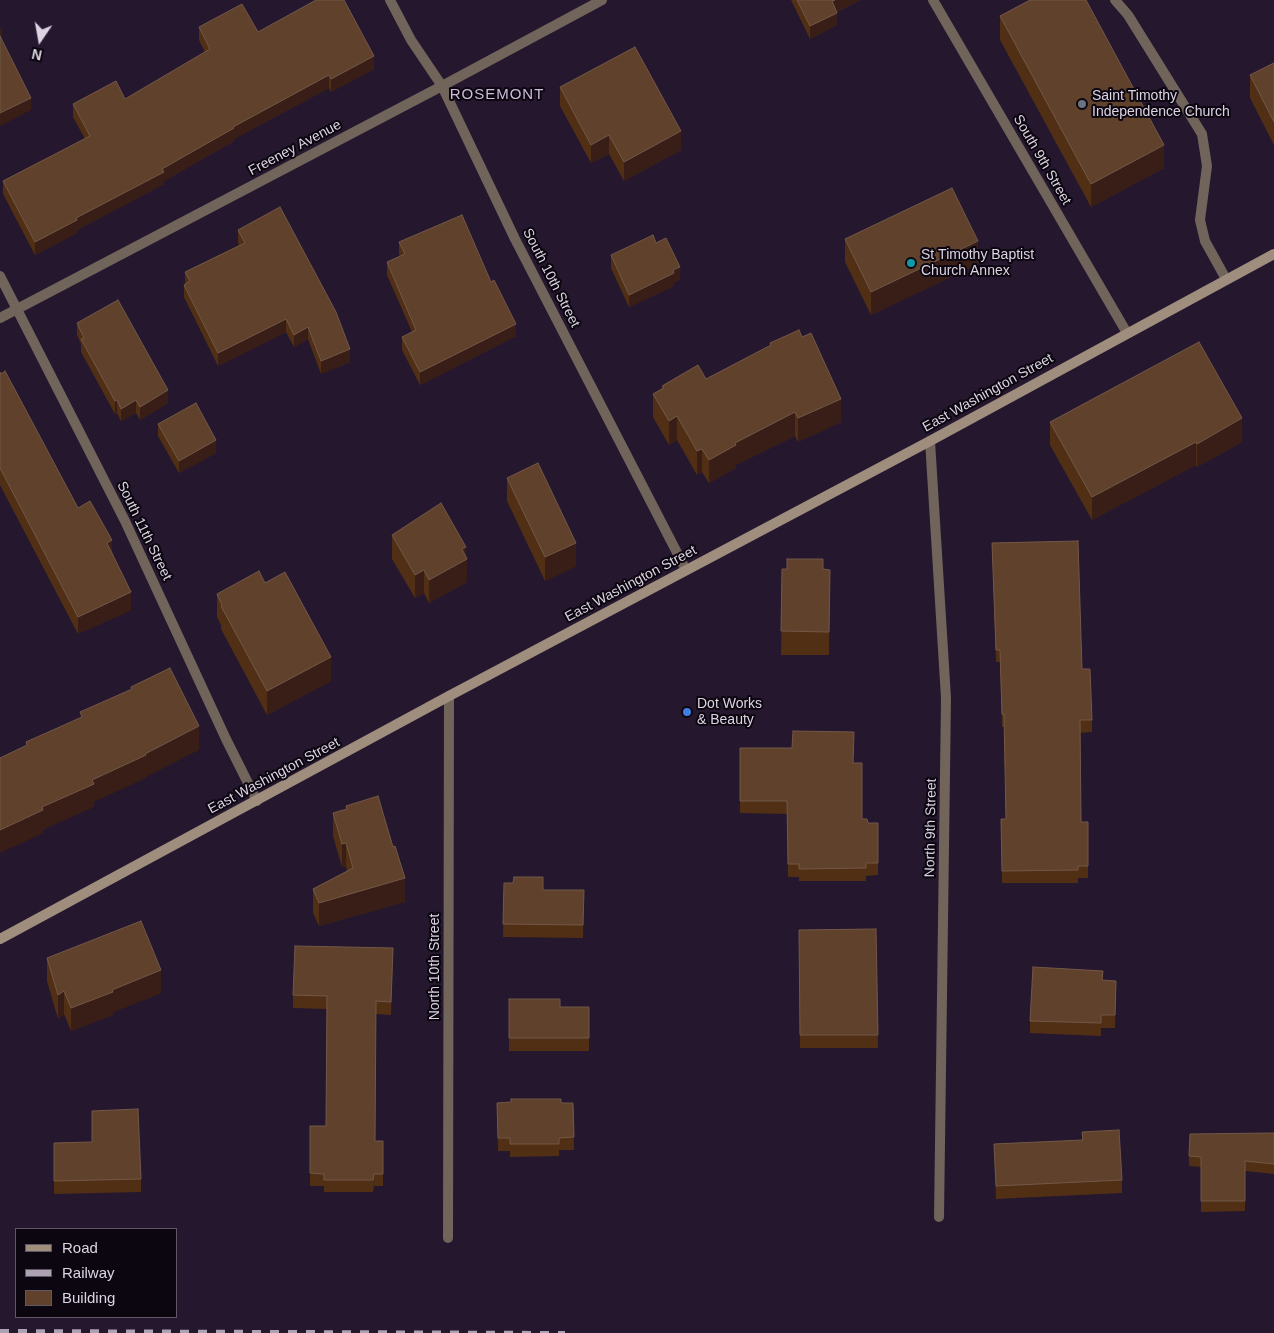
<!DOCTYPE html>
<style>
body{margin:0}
#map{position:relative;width:1274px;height:1333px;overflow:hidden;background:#25172e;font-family:Helvetica,sans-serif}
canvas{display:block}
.legend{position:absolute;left:15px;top:1228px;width:162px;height:90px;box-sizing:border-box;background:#0b060f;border:1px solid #5f5864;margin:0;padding:6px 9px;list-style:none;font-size:15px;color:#ddd4e3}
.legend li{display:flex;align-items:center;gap:10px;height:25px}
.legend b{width:25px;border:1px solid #5f5864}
.north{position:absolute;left:15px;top:15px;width:50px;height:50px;-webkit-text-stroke:4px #0b060f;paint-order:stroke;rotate:192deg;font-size:14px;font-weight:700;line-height:20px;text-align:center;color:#ddd4e3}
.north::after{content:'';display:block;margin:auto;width:18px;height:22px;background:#ddd4e3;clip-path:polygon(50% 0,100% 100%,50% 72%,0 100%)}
</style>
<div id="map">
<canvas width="1274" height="1333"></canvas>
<ul class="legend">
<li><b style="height:6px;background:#9f8d7e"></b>Road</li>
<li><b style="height:6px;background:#aca2b3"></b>Railway</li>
<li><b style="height:14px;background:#5f412c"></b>Building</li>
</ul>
<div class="north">N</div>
</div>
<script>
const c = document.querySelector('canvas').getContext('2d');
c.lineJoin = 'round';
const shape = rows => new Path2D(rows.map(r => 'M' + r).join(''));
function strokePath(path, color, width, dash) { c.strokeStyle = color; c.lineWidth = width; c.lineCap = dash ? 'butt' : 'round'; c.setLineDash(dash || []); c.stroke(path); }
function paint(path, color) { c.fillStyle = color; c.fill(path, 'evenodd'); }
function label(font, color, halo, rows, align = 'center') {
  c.font = font + ' Helvetica,sans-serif'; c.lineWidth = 4; c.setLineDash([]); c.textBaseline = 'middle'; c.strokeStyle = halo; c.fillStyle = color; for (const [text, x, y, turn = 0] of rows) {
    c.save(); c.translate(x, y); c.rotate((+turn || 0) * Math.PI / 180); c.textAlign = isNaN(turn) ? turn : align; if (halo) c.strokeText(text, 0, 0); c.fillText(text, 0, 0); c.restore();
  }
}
strokePath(shape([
 [1115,0,1128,15,1202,134,1207,166,1200,220,1205,241,1226,279]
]), '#70645b', 10);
strokePath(shape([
 [390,0,411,40,442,86,515,239,686,570],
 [933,0,1127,333],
 [0,276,125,521,226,739,257,801],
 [0,318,442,86,602,0],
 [930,441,946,698,939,1217],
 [448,1238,449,696]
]), '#70645b', 10);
strokePath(shape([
 [0,939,449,696,930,441,1274,254]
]), '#9f8d7e', 10);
strokePath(shape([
 [0,1331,565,1333]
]), '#aca2b3', 4, [9, 9]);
paint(shape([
 [791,0,860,0,837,12,837,25,810,39],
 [1000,16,1164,168,1091,207,1000,40],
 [199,27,258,32,374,69,331,92,329,88,234,139,234,141,164,181,164,184,77,230,77,233,35,255,3,194,3,181,85,139,73,117,73,104,125,99,205,52,199,40],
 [1274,63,1274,145,1250,98,1250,75],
 [560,87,681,150,624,181,609,154,591,163,560,106],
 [238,230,350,362,321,374,308,339,294,347,286,332,218,366,184,297,184,285,185,284,185,272,239,245,238,243],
 [845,239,978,264,871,315,845,262],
 [399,242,516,336,420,385,402,350,402,337,412,332,387,275,387,262,400,257,399,254],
 [656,243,680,279,674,283,674,286,629,307,611,268,611,255],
 [77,323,168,403,140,420,136,413,121,421,117,413,115,414,81,352,81,344,77,335],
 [770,343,841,422,798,442,795,436,736,465,736,468,709,483,702,472,697,475,677,440,669,445,653,417,653,394,662,388,662,386,706,379,770,346],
 [0,372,78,508,112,552,131,610,78,634,0,485],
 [1050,422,1242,442,1197,467,1196,465,1092,520,1050,445],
 [158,424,216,453,179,473,158,436],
 [507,478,576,566,545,581,507,501],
 [392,535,466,556,467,582,429,603,424,593,415,598,392,559],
 [992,543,1082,669,1092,720,1092,732,1080,733,1081,822,1088,822,1088,878,1078,878,1078,883,1002,883,1001,819,1006,819,1004,727,1002,727,1000,662,996,662],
 [782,569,830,570,829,655,781,655],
 [265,583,331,681,267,715,221,629,221,625,217,617,217,594],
 [740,748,853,763,862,819,868,823,878,823,878,875,866,876,866,881,799,881,799,877,788,877,787,814,740,813],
 [346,806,405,902,319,926,313,913,313,889,347,871,346,866,342,867,333,836,333,813,346,809],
 [504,883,543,890,584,890,583,938,503,937],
 [876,929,878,1048,800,1048,799,930],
 [393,948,391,1015,376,1014,375,1141,383,1141,383,1186,374,1186,373,1192,324,1192,324,1186,310,1186,310,1126,326,1126,327,1009,293,1008,293,995],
 [47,958,161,993,113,1012,113,1015,71,1031,64,1014,58,1019,47,981],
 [1116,994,1115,1028,1101,1028,1101,1036,1030,1033,1030,1021],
 [509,999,560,1007,589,1007,589,1051,509,1051],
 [497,1103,573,1103,574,1150,559,1150,559,1156,510,1157,510,1151,498,1151],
 [1082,1132,1122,1180,1122,1193,996,1199,994,1144,1082,1140],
 [1274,1133,1274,1174,1245,1171,1245,1211,1201,1212,1201,1167,1189,1166,1189,1156],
 [54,1143,141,1179,141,1192,54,1194]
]), '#502f15');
paint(shape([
 [835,0,860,0,832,14,832,1],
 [837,13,837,25,810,39,810,26],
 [2,28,2,41,0,42,0,29],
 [374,56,374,69,331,92,331,79],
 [329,75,329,88,234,139,234,141,164,181,164,184,77,230,77,233,35,255,35,242,233,127],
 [31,98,31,110,0,126,0,113],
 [681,131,681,150,624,181,624,162],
 [609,135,609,154,591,163,591,145],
 [1164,145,1164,168,1091,207,1091,184],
 [978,241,978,264,871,315,871,292],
 [680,267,680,279,674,283,674,286,629,307,629,295],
 [286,319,286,332,218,366,218,353],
 [516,324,516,336,420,385,420,372],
 [308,327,308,339,294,347,294,335],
 [350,349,350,362,321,374,321,361],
 [168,390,168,403,140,420,140,407],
 [841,399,841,422,798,442,798,418],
 [117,400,117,413,115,414,115,401],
 [136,400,136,413,121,421,121,409],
 [795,412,795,436,736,465,736,468,709,483,709,460,735,443],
 [677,416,677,440,669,445,669,421],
 [1242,418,1242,442,1197,467,1197,444],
 [216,440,216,453,179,473,179,461],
 [1196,442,1196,465,1092,520,1092,497],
 [702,449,702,472,697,475,697,451],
 [112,540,112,558,107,543],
 [576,543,576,566,545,581,545,557],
 [466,547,466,560,467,559,467,582,429,603,429,580,462,549],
 [424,570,424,593,415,598,415,575],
 [131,592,131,610,78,634,78,617],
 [331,657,331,681,267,715,267,691],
 [199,726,199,750,146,777,146,778,94,802,94,807,43,830,43,833,0,853,0,830,92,780],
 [346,843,346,866,342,867,342,844],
 [405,878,405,902,319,926,319,903],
 [161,970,161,993,113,1012,113,1015,71,1031,71,1008,112,990],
 [1116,981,1116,994,1115,1028,1115,1015],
 [64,991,64,1014,58,1019,58,995]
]), '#381e16');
const building = shape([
 [316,0,344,0,374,56,331,79,329,75,233,127,234,128,162,169,164,172,76,218,77,220,35,242,3,181,90,136,73,104,116,81,125,99,210,49,199,27,242,4,258,32,316,0],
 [797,0,835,0,832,1,837,13,810,26,797,0],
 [1030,0,1086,0,1164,145,1091,184,1000,16,1030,0],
 [0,36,31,98,0,113,0,36],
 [635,47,681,131,624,162,609,135,591,145,560,87,635,47],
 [1274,63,1274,122,1250,75,1274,63],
 [952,188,978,241,871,292,845,239,952,188],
 [280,207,336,312,350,349,321,361,308,327,294,335,286,319,218,353,184,285,190,281,185,272,245,243,238,230,280,207],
 [462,215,491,282,494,280,516,324,420,372,402,337,416,330,387,262,405,254,399,242,462,215],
 [653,235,656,243,666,238,680,267,673,270,674,273,629,295,611,255,653,235],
 [118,300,168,390,140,407,136,400,121,409,117,400,115,401,81,339,84,338,77,323,118,300],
 [799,330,802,337,811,333,841,399,798,418,795,412,735,443,736,445,709,460,702,449,697,451,677,416,669,421,653,394,664,388,662,386,698,365,706,379,771,345,770,343,799,330],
 [1199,342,1242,418,1197,444,1196,442,1092,497,1050,422,1199,342],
 [5,371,78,508,90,501,112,540,107,543,131,592,78,617,0,468,0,372,1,374,5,371],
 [196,403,216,440,179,461,158,424,196,403],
 [538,463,576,543,545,557,507,478,538,463],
 [441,503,466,547,462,549,467,559,429,580,424,570,415,575,392,535,441,503],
 [1078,541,1082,669,1090,669,1092,720,1080,720,1081,822,1088,822,1088,866,1078,866,1078,870,1002,871,1001,819,1006,819,1004,714,1002,714,1000,650,996,650,992,543,1078,541],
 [787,559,823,559,823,569,830,570,829,632,781,631,782,569,787,569,787,559],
 [259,571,265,583,285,572,331,657,267,691,221,606,222,605,217,594,259,571],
 [170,668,199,726,145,754,146,755,92,780,94,784,42,807,43,810,0,830,0,758,27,745,26,742,82,717,80,712,132,689,131,687,170,668],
 [793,731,854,732,853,763,862,763,862,819,867,819,868,823,878,823,878,863,866,863,866,868,799,869,799,864,788,864,787,801,740,801,740,748,792,748,793,731],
 [378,796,393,847,395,846,405,878,319,903,313,889,353,868,346,843,342,844,333,813,347,809,346,806,378,796],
 [514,877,543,877,543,890,584,890,583,925,503,924,504,883,513,883,514,877],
 [141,921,161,970,112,990,113,992,71,1008,64,991,58,995,47,958,141,921],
 [876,929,878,1035,800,1035,799,930,876,929],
 [295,946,393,948,391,1002,376,1001,375,1141,383,1141,383,1174,374,1174,373,1180,324,1180,324,1174,310,1173,310,1126,326,1126,327,996,293,995,295,946],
 [1033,967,1103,971,1102,980,1116,981,1115,1015,1101,1015,1101,1023,1030,1021,1033,967],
 [509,999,560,999,560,1007,589,1007,589,1038,509,1038,509,999],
 [511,1099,561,1099,561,1103,573,1103,574,1137,559,1138,559,1144,510,1144,510,1138,498,1138,497,1103,511,1102,511,1099],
 [138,1109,141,1179,54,1181,54,1143,92,1142,92,1111,138,1109],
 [1119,1130,1122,1180,996,1186,994,1144,1083,1140,1082,1132,1119,1130],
 [1274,1133,1274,1164,1245,1161,1245,1201,1201,1201,1201,1157,1189,1156,1190,1134,1274,1133]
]);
paint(building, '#5f412c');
strokePath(building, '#735848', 1);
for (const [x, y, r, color] of [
 [1082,104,5,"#6b7280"],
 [911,263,5,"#0f9aa8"],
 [687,712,5,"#3f7fe0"]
]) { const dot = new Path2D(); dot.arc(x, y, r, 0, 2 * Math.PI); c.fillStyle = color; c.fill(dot); strokePath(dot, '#0b060f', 2); }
label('14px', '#ddd4e3', '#0b060f', [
 ["Saint Timothy",1092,96],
 ["Independence Church",1092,112],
 ["St Timothy Baptist",921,255],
 ["Church Annex",921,271],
 ["Dot Works",697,704],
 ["& Beauty",697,720]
], 'left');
label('14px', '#ddd4e3', '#0b060f', [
 ["Freeney Avenue",295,148,-28],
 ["South 9th Street",1042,160,60],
 ["South 10th Street",551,278,63],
 ["East Washington Street",988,393,-29],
 ["South 11th Street",144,531,64],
 ["East Washington Street",631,584,-28],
 ["East Washington Street",274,776,-28],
 ["North 9th Street",931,828,-89],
 ["North 10th Street",435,967,-90]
]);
c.letterSpacing = '1px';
label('15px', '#ccbbd9', '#0b060f', [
 ["ROSEMONT",497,95]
]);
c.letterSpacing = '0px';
</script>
